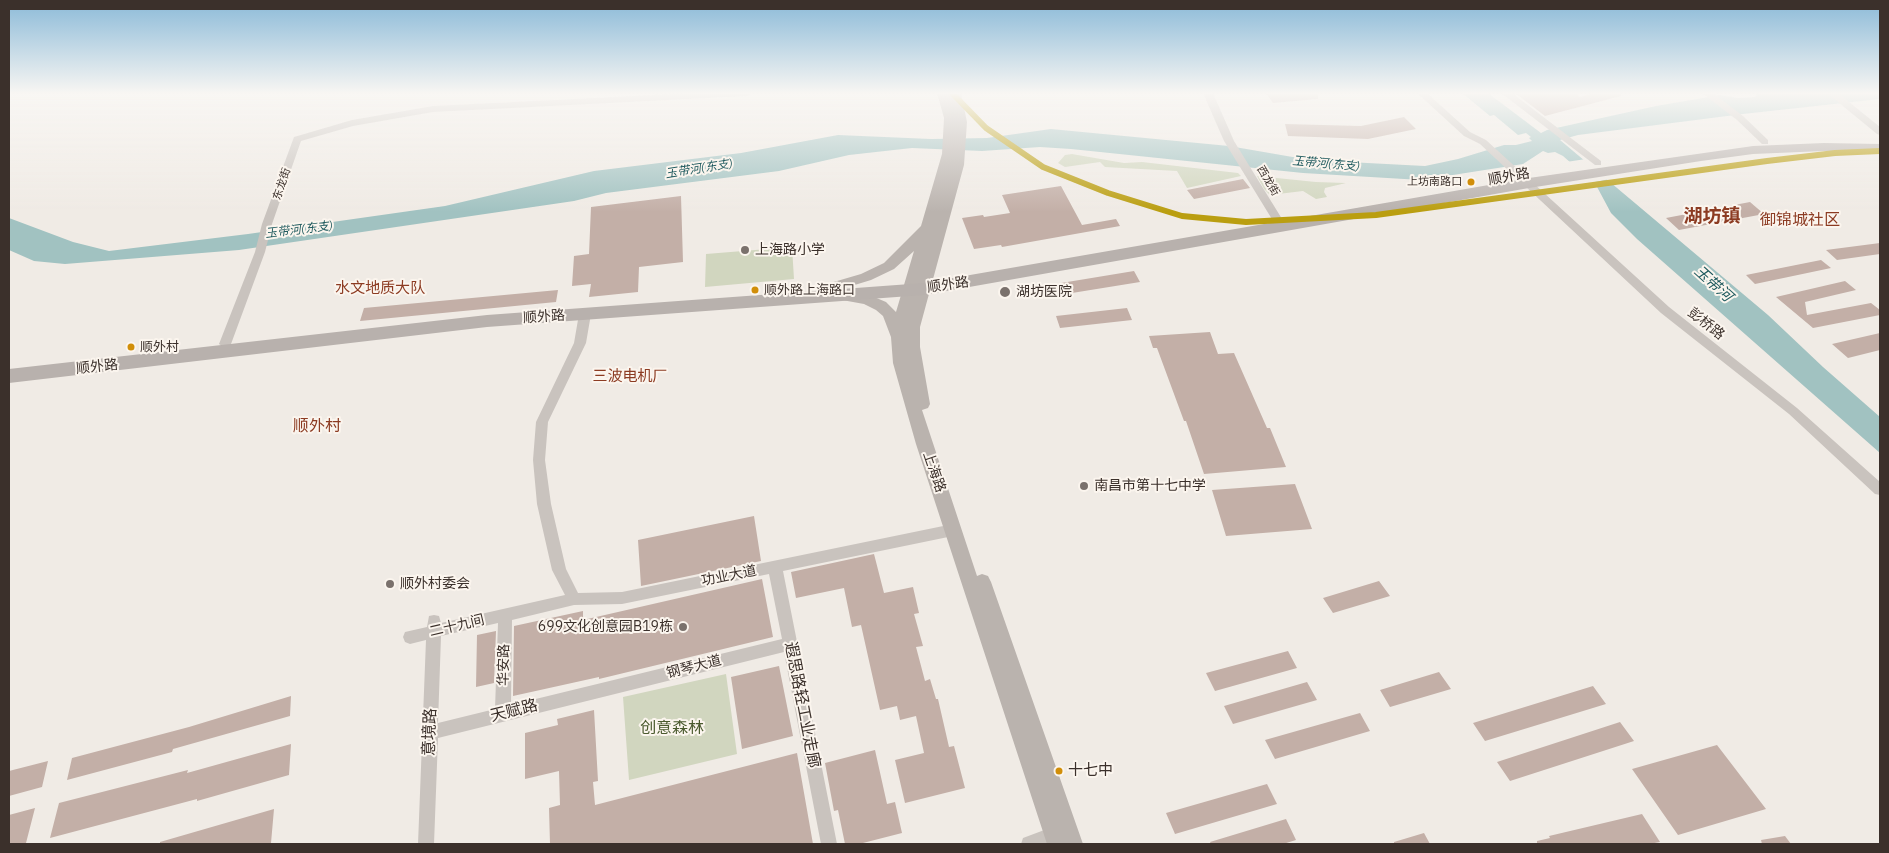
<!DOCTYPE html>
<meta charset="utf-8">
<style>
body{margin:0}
#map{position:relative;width:1889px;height:853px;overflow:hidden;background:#f0ebe5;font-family:"IBM Plex Sans",sans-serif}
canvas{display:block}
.frame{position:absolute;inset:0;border:10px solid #3b302b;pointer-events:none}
</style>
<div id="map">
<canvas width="1889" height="853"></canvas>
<div class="frame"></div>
</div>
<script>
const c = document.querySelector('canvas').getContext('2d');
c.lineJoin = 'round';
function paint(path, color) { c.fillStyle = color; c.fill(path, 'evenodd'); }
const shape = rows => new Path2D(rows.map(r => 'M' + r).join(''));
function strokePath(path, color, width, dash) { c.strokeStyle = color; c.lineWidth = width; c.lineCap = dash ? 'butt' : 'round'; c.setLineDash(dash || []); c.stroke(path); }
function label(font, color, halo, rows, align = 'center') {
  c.font = font + ' "IBM Plex Sans","Noto Sans SC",sans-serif'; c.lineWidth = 4; c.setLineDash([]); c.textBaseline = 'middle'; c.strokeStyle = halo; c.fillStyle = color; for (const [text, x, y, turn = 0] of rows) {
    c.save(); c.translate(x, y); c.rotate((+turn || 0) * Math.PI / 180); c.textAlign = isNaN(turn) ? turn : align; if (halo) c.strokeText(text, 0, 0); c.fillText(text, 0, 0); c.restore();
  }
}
paint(shape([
 [1072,154,1124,163,1142,162,1238,173,1241,176,1187,188,1177,171,1105,167,1100,162,1065,167,1058,163,1065,155],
 [1257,176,1316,182,1346,183,1325,188,1324,192,1327,197,1316,199,1303,191,1270,195,1264,189],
 [792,247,794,279,705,287,706,254],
 [726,674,737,754,629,780,623,697]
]), '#d1d6bf');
paint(shape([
 [1462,93,1488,93,1541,133,1547,130,1656,106,1720,95,1738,98,1755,97,1758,93,1880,93,1880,99,1743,114,1578,135,1560,140,1768,315,1823,367,1880,417,1880,453,1637,239,1611,213,1596,185,1563,156,1555,152,1548,153,1543,151,1523,164,1421,180,1303,173,1071,149,1040,147,982,151,912,148,849,155,779,171,606,193,574,201,239,250,65,264,34,261,9,250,9,218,73,242,109,251,248,234,445,206,594,171,741,153,838,135,931,139,987,138,1051,129,1229,146,1310,160,1425,166,1458,159,1504,145,1516,145,1532,141,1529,138,1531,137,1526,133,1518,135,1494,115,1490,116]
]), '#a1c2c1');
paint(shape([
 [1586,159,1610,179,1590,183,1566,162]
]), '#f0ebe5');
paint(shape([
 [1266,93,1318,93,1318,99,1273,103],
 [1515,93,1578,93,1579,97,1595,93,1621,93,1621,96,1545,116],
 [1404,117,1416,129,1368,139,1288,136,1285,124,1361,126],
 [1243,179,1250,188,1194,199,1187,190],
 [1061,186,1082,225,1116,219,1120,226,1002,247,1001,245,974,249,962,218,983,215,984,217,1010,213,1002,195],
 [681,196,683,262,639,267,638,292,589,297,591,284,572,286,574,256,589,254,591,207],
 [1750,202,1764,214,1679,230,1666,218],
 [1880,243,1880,254,1837,260,1826,250],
 [1821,260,1831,268,1755,284,1746,275],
 [1134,271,1140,282,1041,298,1037,287],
 [1845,281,1856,290,1805,302,1807,315,1871,303,1880,310,1880,315,1813,328,1776,297],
 [558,290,556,302,360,321,364,308],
 [1127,308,1132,320,1060,328,1056,316],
 [1210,332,1218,354,1234,353,1267,428,1270,428,1286,467,1204,474,1186,421,1184,421,1157,348,1153,348,1149,336],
 [1880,333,1880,350,1848,358,1832,344],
 [1295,484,1312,529,1226,536,1212,490],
 [754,516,761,561,641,586,638,540],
 [874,554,884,593,913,587,919,613,914,614,923,646,916,647,925,681,930,679,936,699,938,699,949,747,954,746,965,788,905,803,895,760,924,753,916,716,900,720,897,706,880,710,861,625,852,627,844,588,796,598,791,572],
 [762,579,773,637,599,679,599,677,513,696,514,626,583,611,583,620],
 [1379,581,1390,596,1333,613,1323,598],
 [496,631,494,683,476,687,477,635],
 [1288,651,1297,668,1215,691,1206,673],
 [779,666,793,736,742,749,731,677],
 [1439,672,1451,689,1390,707,1380,690],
 [1307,682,1317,700,1233,724,1224,706],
 [1593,686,1606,704,1485,741,1473,723],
 [291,696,290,716,173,749,172,752,67,780,72,758,189,727],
 [594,710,598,781,593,782,595,805,797,753,813,844,550,844,549,808,560,805,559,771,525,779,525,733,558,725,557,719],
 [1360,713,1370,731,1275,759,1265,740],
 [1620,722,1634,741,1510,781,1497,762],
 [291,744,289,775,197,801,197,799,50,838,59,803,188,770,187,773],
 [1717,745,1766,809,1678,835,1632,769],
 [875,750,887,804,895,802,902,833,859,844,845,844,838,810,834,811,825,763],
 [48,761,42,787,9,796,9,771],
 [1267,784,1277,804,1175,834,1166,813],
 [35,808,26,843,9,844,9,815],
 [274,809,271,843,160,844,160,842],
 [1642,814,1660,842,1649,844,1537,844,1537,841,1550,838,1549,836],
 [1286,819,1296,840,1283,844,1211,844,1210,842],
 [1424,833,1430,844,1394,844,1394,842],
 [1785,836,1791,844,1762,844,1761,840]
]), '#c3afa7');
paint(shape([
 [694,93,752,93,747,96,433,112,353,126,301,141,272,224,265,252,231,344,225,348,219,344,255,252,262,224,294,137,352,120,433,106,694,93],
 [1203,93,1213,93,1234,141,1287,227,1286,229,1278,229,1224,141,1203,93],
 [1417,93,1427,93,1470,132,1486,140,1669,307,1797,408,1880,482,1880,495,1875,494,1789,414,1661,313,1480,144,1464,136,1417,93],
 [1501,93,1512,93,1601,161,1601,165,1595,165,1501,93],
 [1702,93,1713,93,1743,116,1768,140,1768,144,1762,144,1737,120,1702,93],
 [1827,93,1838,93,1880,127,1880,135,1877,134,1827,93],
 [585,310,591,314,586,343,548,422,545,460,551,504,566,569,578,593,622,592,953,524,958,526,960,530,958,534,953,536,783,571,837,844,821,844,784,652,438,738,434,844,418,844,426,640,410,644,405,642,403,637,405,632,427,627,429,616,434,615,439,616,441,623,565,595,552,570,537,504,533,460,536,422,574,343,579,314,585,310],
 [769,574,782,639,511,705,512,620,574,605,622,604,769,574],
 [498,623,495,709,438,723,441,636,498,623],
 [1055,826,1061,828,1063,834,1061,840,1050,844,1021,844,1023,838,1055,826]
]), '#c9c3be');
paint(shape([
 [937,93,949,93,950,95,949,93,961,93,967,122,964,165,920,327,920,347,930,404,928,408,922,410,977,576,982,574,988,576,991,582,1083,844,1047,844,916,444,893,363,891,337,883,316,876,310,864,304,842,300,840,296,842,292,847,291,867,294,886,302,896,312,914,251,894,269,871,280,825,294,820,292,818,289,820,286,861,274,884,263,921,226,942,154,944,118,937,93]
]), '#bab3ae');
paint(shape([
 [1824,143,1880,144,1880,152,1824,151,1753,154,1701,161,1529,188,924,295,487,327,9,383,9,369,487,315,924,283,1529,178,1753,146,1824,143]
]), '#b8b1ad');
strokePath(shape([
 [952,93,986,128,1043,167,1108,193,1182,216,1246,222,1376,215,1767,161,1835,153,1880,151]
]), '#ba9e10', 6);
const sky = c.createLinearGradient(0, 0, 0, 212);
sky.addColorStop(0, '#8bbad8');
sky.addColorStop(0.44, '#f8f6f3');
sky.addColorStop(1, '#f8f6f300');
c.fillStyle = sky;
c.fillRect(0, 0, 1889, 212);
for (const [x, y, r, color] of [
 [1471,182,4.5,"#d18e09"],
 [745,250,5,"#7a716c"],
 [755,290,4.5,"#d18e09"],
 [1005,292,6,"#7a716c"],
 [131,347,4.5,"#d18e09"],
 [1084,486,5,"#7a716c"],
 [390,584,5,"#7a716c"],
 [683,627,5,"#7a716c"],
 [1059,771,4.5,"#d18e09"]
]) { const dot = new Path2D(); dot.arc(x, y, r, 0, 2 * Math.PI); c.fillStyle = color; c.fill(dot); strokePath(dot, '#fbf5ee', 2); }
label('11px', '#3b302b', '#fbf5ee', [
 ["西龙街",1268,181,59],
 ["东龙街",282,184,-71]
]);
label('11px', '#3b302b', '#fbf5ee', [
 ["上坊南路口",1462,182]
], 'right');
label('italic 12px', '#1f5a5e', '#fbf5ee', [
 ["玉带河(东支)",1326,164,5],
 ["玉带河(东支)",699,169,-9],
 ["玉带河(东支)",299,230,-7]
]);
label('13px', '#3b302b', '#fbf5ee', [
 ["顺外路上海路口",764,290],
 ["顺外村",140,347]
], 'left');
label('14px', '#3b302b', '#fbf5ee', [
 ["顺外路",1509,177,-10],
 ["顺外路",948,285,-8],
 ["顺外路",544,317,-4],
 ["彭桥路",1706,324,38],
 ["顺外路",97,367,-6],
 ["上海路",934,472,71],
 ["功业大道",729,576,-11],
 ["二十九间",457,626,-13],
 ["华安路",504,665,-89],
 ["钢琴大道",694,667,-14]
]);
label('14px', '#3b302b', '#fbf5ee', [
 ["上海路小学",755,250],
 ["湖坊医院",1016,292],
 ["南昌市第十七中学",1094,486],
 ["顺外村委会",400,584],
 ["699文化创意园B19栋",673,627,"right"]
], 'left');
label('italic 15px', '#1f5a5e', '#fbf5ee', [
 ["玉带河",1713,284,42]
]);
label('15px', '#8c3b22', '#fbf5ee', [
 ["水文地质大队",380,289],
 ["三波电机厂",630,377]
]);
label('15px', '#3b302b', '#fbf5ee', [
 ["十七中",1068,771]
], 'left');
label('16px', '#8c3b22', '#fbf5ee', [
 ["御锦城社区",1800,220],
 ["顺外村",317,426]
]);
label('16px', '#3b302b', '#fbf5ee', [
 ["遐思路轻工业走廊",802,705,79],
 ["天赋路",514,711,-14],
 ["意境路",430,732,-88]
]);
label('16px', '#4a5a2e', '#fbf5ee', [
 ["创意森林",672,728]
]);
label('bold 19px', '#8c3b22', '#fbf5ee', [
 ["湖坊镇",1712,217]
]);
</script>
